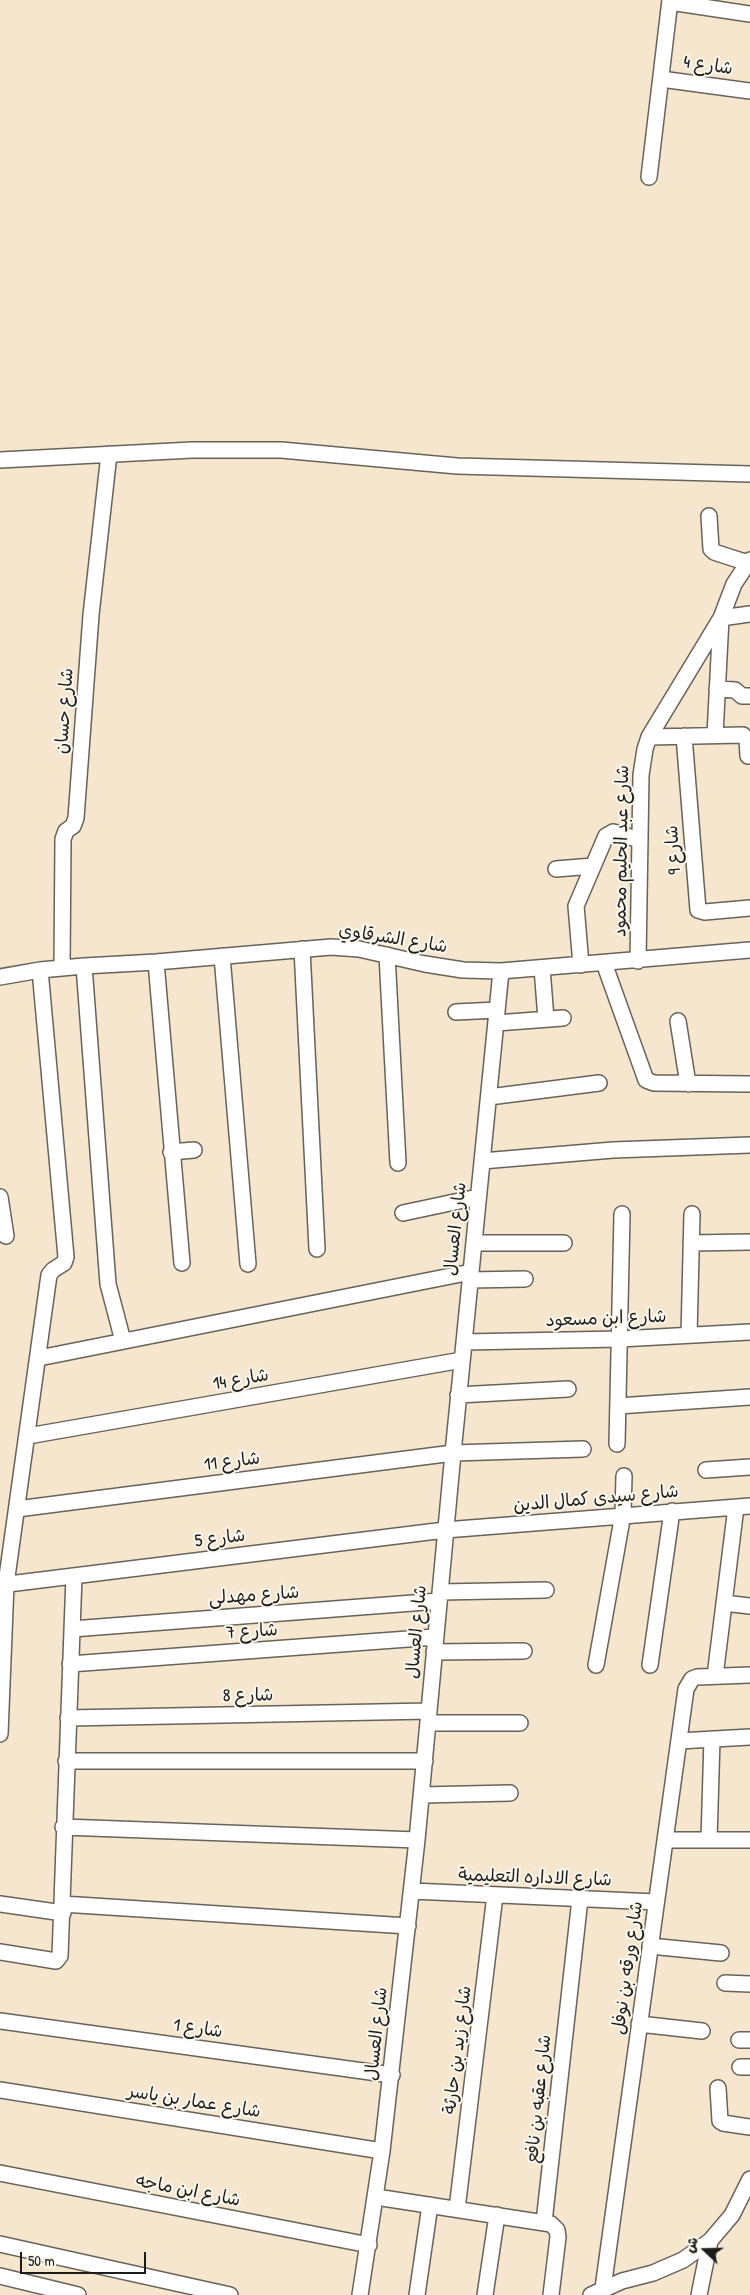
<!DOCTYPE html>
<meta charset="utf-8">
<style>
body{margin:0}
#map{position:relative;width:750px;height:2295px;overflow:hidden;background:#f5e6cd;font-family:"Patrick Hand","Playpen Sans Arabic",sans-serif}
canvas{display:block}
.north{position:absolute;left:680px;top:2225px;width:50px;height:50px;-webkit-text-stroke:4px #fbf7ec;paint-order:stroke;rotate:291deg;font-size:14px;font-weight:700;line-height:20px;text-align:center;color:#1c1c1c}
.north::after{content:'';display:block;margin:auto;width:18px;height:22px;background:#1c1c1c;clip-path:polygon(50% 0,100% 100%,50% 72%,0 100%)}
.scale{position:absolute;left:20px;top:2252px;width:126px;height:22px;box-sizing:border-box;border:2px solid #1c1c1c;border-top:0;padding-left:6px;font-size:15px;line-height:18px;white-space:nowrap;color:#1c1c1c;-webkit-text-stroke:4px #fbf7ec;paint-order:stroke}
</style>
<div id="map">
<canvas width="750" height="2295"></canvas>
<div class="north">ش</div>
<div class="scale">50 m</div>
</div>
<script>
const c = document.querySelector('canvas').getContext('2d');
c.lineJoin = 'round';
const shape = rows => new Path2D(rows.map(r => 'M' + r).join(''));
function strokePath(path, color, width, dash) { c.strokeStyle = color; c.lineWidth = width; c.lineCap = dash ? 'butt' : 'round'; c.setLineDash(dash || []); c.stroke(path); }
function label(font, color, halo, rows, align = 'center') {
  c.font = font + ' "Patrick Hand","Playpen Sans Arabic",sans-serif'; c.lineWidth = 4; c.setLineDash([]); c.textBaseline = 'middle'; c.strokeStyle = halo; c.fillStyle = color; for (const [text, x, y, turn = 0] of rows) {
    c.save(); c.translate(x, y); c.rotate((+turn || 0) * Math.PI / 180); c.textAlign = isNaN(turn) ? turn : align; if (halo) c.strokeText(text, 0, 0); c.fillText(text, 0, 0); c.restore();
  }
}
const minor = shape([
 [670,2,750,14],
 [661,79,750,91],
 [649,177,670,0],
 [0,460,192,450,281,450,457,466,750,474],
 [709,516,711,549,714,552,748,563],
 [717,689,735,690,742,696,750,696],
 [715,735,721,618,750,614],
 [684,736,698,910,705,912,750,908],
 [649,737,743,735,747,740,748,756],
 [556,869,593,866],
 [302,949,317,1249],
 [387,955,398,1163],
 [222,956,248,1264],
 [638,961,641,775,645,749,649,737,721,618,734,584,750,560],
 [156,962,182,1263],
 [604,963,646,1080,654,1083,750,1084],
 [581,965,576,906,606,836,613,832,640,840],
 [84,966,108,1284,123,1341],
 [62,968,63,839,66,831,73,826,76,818,91,615,109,454],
 [542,968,546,1019],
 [0,977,40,970,84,966,156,962,331,947,359,949,425,964,463,970,501,971,750,950],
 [456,1012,497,1010],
 [678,1021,688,1084],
 [496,1023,563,1018],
 [489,1097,599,1083],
 [171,1152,194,1150],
 [482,1161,613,1150,750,1145],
 [0,1197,6,1236],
 [403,1213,478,1197],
 [474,1243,564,1243],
 [691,1243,750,1242],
 [470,1280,525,1279],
 [689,1335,692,1214],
 [464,1342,620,1339,750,1332],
 [39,1358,471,1272],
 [458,1395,568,1389],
 [618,1406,750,1397],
 [28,1436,462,1360],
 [617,1444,622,1214],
 [706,1470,750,1467],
 [17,1509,453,1453,583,1449],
 [0,1585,445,1530,750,1506],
 [440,1592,546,1590],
 [724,1603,750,1606],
 [72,1629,439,1601],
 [434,1652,524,1651],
 [70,1664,435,1637],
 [596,1665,623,1514,624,1476],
 [650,1665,672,1511],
 [715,1676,736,1507],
 [68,1718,429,1711],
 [428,1723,520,1723],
 [0,1734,6,1584,49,1275,53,1270,64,1263,66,1257,40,970],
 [679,1741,750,1737],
 [66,1761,425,1761],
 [422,1795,510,1793],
 [63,1827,417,1840],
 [665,1840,750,1840],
 [709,1840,712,1739],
 [412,1891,656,1902],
 [0,1904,63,1913],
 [62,1904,408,1926],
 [650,1946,721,1953],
 [0,1952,56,1961,60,1956,74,1576],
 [725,1983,750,1984],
 [0,2021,392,2075],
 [639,2024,702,2031],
 [739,2040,750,2040],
 [740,2067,750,2067],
 [718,2088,720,2121,723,2123,750,2127],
 [0,2090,382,2151],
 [0,2173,369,2245],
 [376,2197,551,2224,557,2230,558,2237,551,2295],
 [457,2209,495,1895],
 [544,2222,580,1899],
 [0,2244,230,2295],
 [0,2276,78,2295],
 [603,2288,686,1689,692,1679,697,1677,750,1675],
 [360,2295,382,2151,417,1840,453,1453,501,971],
 [417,2295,430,2205],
 [485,2295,497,2215],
 [591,2295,622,2281,653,2273,683,2260,710,2241,732,2215,750,2179],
 [699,2295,710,2241]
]);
strokePath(minor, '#68635a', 18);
strokePath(minor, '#fff', 15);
label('18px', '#1c1c1c', '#fbf7ec', [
 ["شارع 4",708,66,8],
 ["شارع حسان",65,711,-86],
 ["شارع 9",674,850,-94],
 ["شارع عبد الحليم محمود",622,851,-89],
 ["شارع الشرقاوي",393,939,9],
 ["شارع العسال",456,1229,-84],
 ["شارع ابن مسعود",606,1319,-2],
 ["شارع 14",241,1380,-10],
 ["شارع 11",232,1462,-7],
 ["شارع سيدى كمال الدين",596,1499,-5],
 ["شارع 5",220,1539,-7],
 ["شارع مهدلى",254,1596,-4],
 ["شارع 7",252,1632,-4],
 ["شارع العسال",417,1632,-85],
 ["شارع 8",248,1696,-1],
 ["شارع الاداره التعليمية",535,1878,2],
 ["شارع ورقه بن نوفل",628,1968,-82],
 ["شارع 1",198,2029,8],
 ["شارع العسال",377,2034,-84],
 ["شارع زيد بن حارثة",458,2050,-83],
 ["شارع عقبه بن نافع",539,2099,-84],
 ["شارع عمار بن ياسر",194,2102,9],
 ["شارع ابن ماجه",188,2191,11]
]);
</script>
